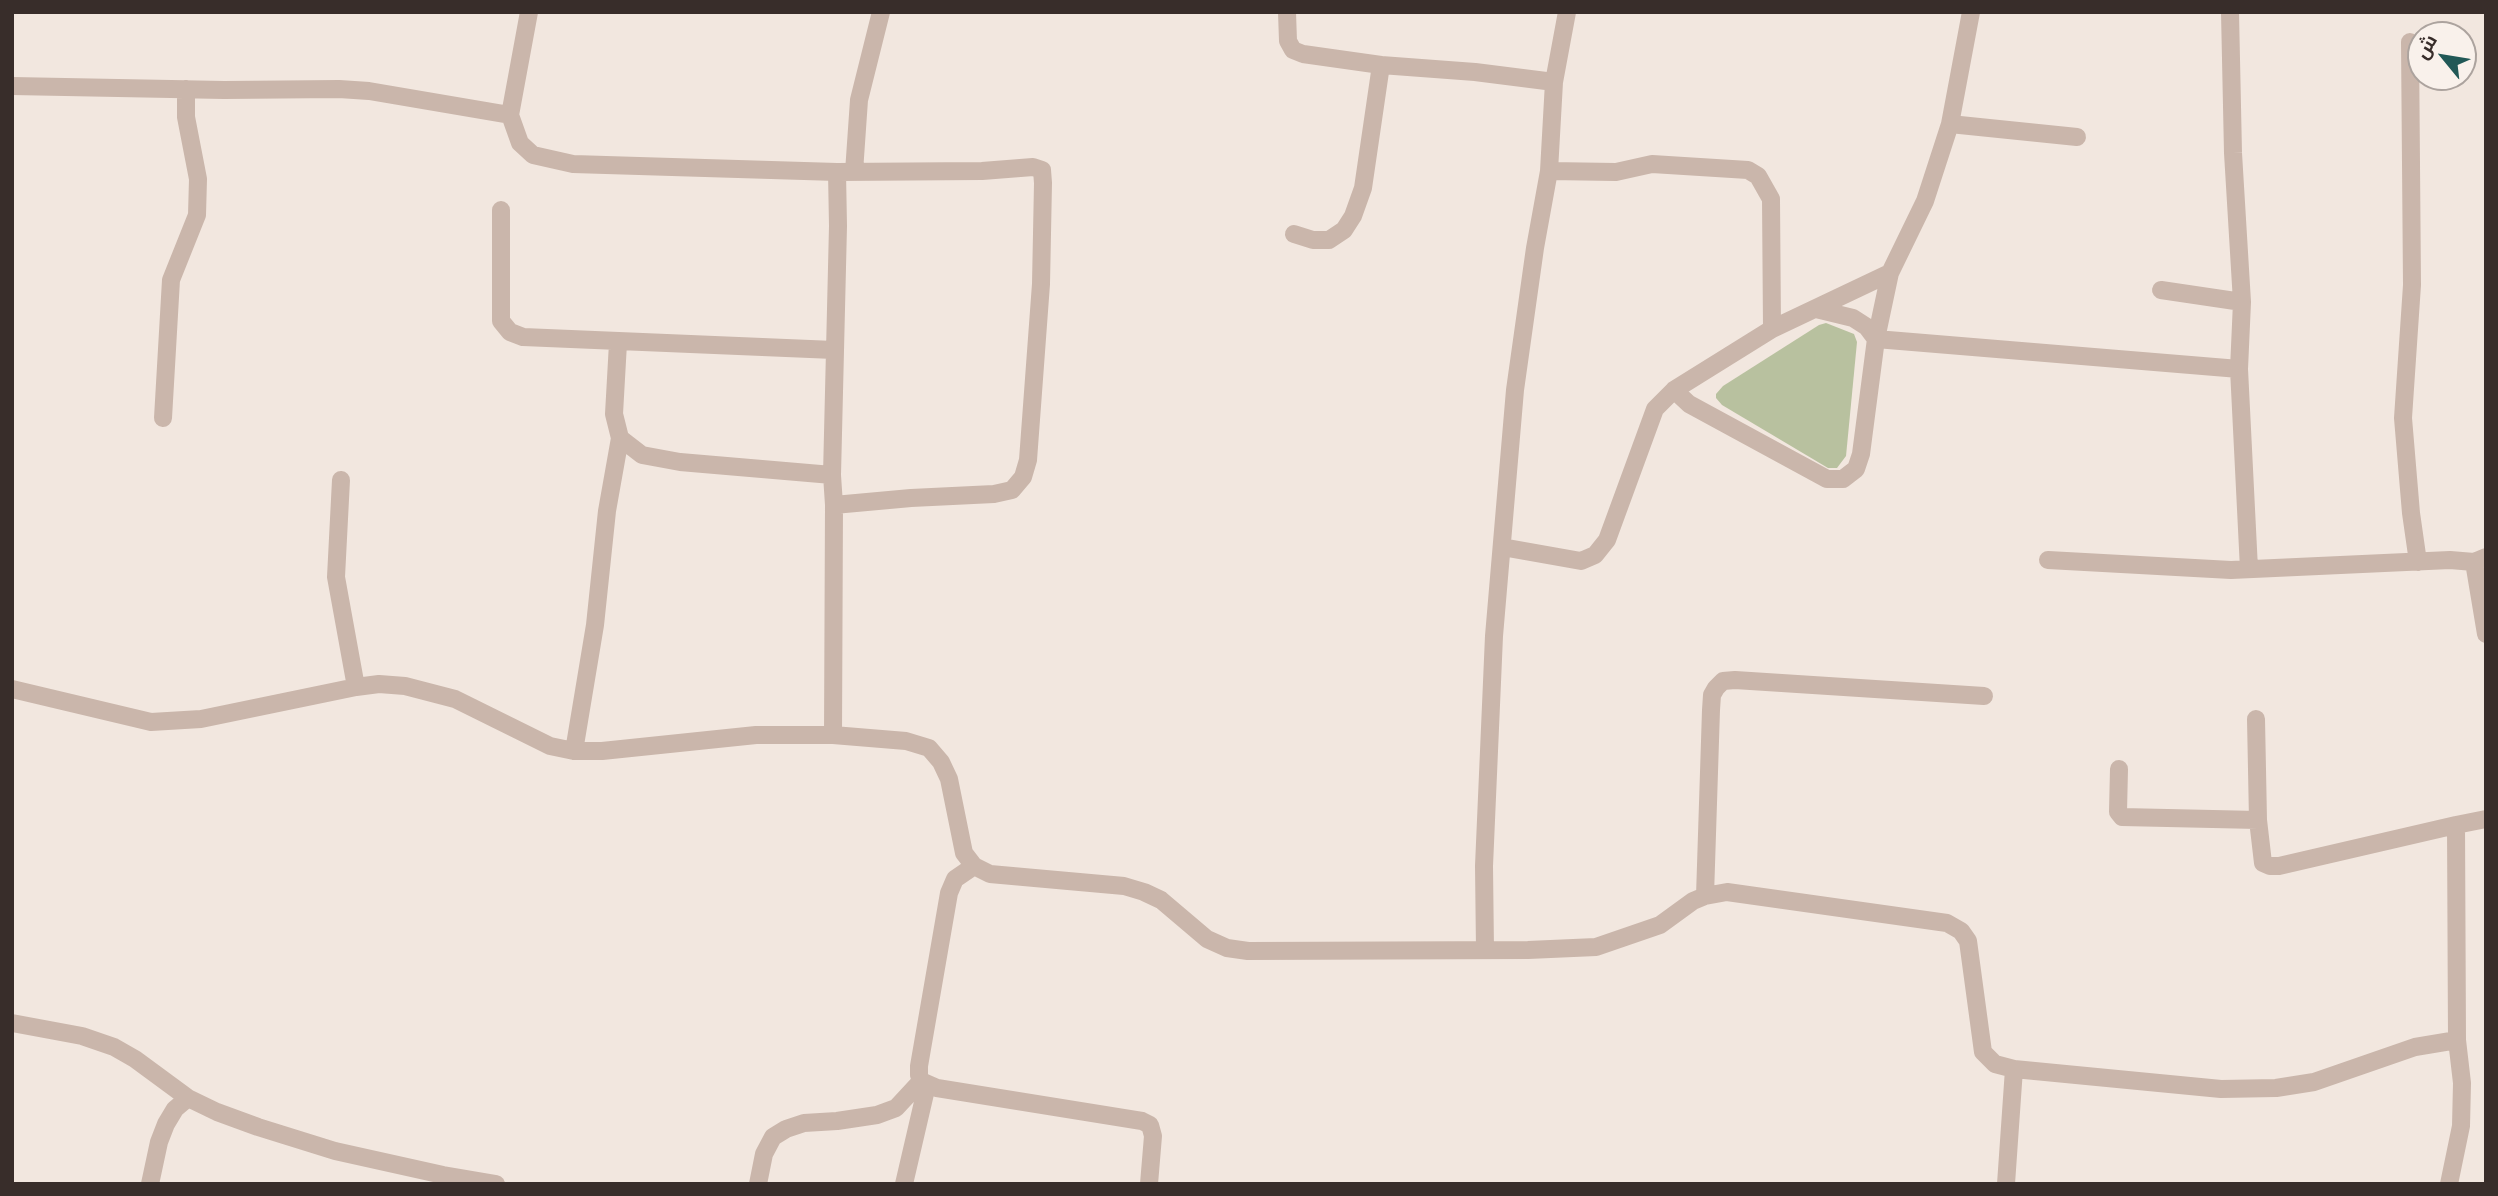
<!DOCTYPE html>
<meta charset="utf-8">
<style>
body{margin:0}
#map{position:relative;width:2498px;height:1196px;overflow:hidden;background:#f2e7df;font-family:"Noto Sans",Cairo,sans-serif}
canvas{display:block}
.frame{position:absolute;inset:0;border:14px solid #382d2a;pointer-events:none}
.north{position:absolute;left:2407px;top:21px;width:70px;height:70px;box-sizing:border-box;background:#f9f1eb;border:2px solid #aca39e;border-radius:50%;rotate:300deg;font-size:19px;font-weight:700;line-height:28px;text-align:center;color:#382d2a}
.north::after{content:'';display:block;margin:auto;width:24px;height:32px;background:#215856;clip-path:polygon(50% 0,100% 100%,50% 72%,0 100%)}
</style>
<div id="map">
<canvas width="2498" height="1196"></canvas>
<div class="frame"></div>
<div class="north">ش</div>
</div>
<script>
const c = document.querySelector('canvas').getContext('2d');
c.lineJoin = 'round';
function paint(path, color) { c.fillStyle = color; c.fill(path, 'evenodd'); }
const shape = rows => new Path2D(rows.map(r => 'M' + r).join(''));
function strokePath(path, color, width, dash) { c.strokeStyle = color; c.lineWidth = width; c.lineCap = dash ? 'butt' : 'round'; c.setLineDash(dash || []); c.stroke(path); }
paint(shape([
 [1826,323,1854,334,1857,342,1846,456,1837,468,1828,468,1722,405,1716,398,1716,394,1723,386,1819,325]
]), '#b8c19f');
strokePath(shape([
 [529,12,510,115,520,143,533,155,573,164,837,172,838,226,832,475,834,505,833,735],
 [1287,12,1288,41,1293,50,1303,54,1381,65,1475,72,1554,82],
 [2230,12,2233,153,2242,302,2239,369,2249,569],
 [2410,42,2412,285,2403,418,2411,513,2418,562],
 [12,86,224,90,339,89,369,91,510,115],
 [1950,124,2077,137],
 [1549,171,1616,172,1652,164,1748,170,1758,176,1771,199,1772,329],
 [854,172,859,100,881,12],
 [501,210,501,321,510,332,523,337,834,350],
 [1294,234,1313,240,1329,240,1344,230,1353,216,1363,188,1381,65],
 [2161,290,2242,302],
 [1816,309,1853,318,1867,327,1876,339,2239,369],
 [618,343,614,414,620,438,642,455,680,462,832,475],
 [1674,390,1689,404,1827,479,1843,479,1856,469,1861,454,1876,339,1890,273,1925,201,1950,124,1971,12],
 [163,418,171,280,197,215,198,179,186,117,186,89],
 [341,480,336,577,356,687],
 [834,505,911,498,994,494,1012,490,1023,477,1028,460,1041,284,1043,183,1042,170,1033,167,982,171,837,172],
 [1502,547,1581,561,1595,555,1607,540,1655,409,1674,390,1772,329,1890,273],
 [2048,560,2231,570,2450,560,2474,562,2486,557],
 [2474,562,2486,634],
 [12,689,151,722,201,719,356,687,379,684,405,686,455,699,550,746,574,751,602,751,756,735,833,735,906,741,929,748,941,762,949,779,964,853,974,866,990,874,1124,886,1144,892,1161,900,1207,939,1227,948,1248,951,1528,950,1596,947,1660,925,1693,901,1705,896,1727,892,1947,923,1961,931,1968,941,1983,1052,1995,1064,2014,1069,2221,1089,2276,1088,2314,1082,2415,1047,2457,1040],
 [2256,719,2258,820,2263,863,2270,866,2279,866,2456,825],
 [574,751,595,625,607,511,620,438],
 [2119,769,2118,812,2122,817,2258,820],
 [974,866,955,879,949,893,919,1066,919,1075,921,1081,937,1088,1142,1121,1150,1125,1153,1136,1149,1184],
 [1705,896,1711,710,1712,695,1716,688,1723,681,1735,680,1984,696],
 [1485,950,1484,866,1494,636,1515,390,1535,248,1549,171,1554,82,1567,12],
 [12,1023,82,1036,114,1047,135,1059,188,1098,217,1112,258,1127,335,1151,443,1175,496,1184],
 [150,1184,159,1142,166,1124,175,1109,188,1098],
 [758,1184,764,1154,773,1137,786,1129,804,1123,837,1121,877,1115,896,1108,921,1081],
 [904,1184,927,1085],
 [2006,1184,2014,1069],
 [2449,1184,2461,1126,2462,1083,2457,1040,2456,825,2486,819]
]), '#cab6ab', 18);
</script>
